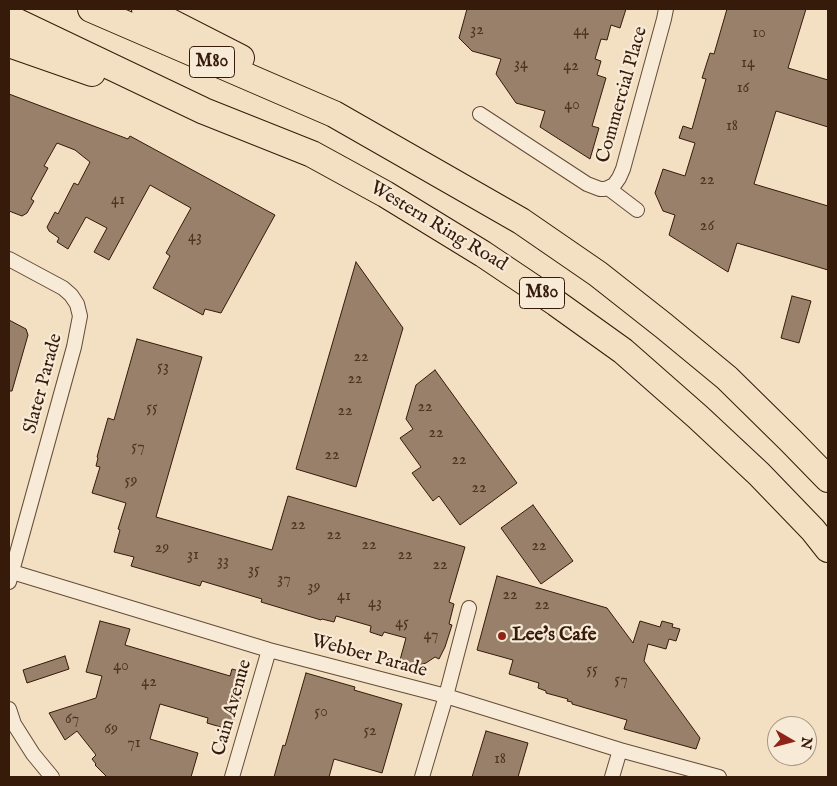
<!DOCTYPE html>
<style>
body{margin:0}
#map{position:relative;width:837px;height:786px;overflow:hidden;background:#f3dfc2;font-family:"IM FELL English",serif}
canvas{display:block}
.frame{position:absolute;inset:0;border:10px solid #361a0a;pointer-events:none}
.north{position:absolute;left:767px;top:716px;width:50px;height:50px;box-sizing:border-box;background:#f7ead7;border:1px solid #aa9785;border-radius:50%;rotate:98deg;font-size:14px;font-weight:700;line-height:20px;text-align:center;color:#361a0a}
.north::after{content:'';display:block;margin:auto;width:18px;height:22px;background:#8f2418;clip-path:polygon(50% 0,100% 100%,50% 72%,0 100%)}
</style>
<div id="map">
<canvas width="837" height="786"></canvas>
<div class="frame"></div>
<div class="north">N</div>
</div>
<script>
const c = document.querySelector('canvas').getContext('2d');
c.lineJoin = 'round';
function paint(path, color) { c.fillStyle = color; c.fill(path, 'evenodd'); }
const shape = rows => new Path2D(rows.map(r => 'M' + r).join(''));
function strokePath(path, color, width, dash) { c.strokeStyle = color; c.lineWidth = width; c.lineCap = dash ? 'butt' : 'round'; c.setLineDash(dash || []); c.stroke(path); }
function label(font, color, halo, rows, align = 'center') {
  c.font = font + ' "IM FELL English",serif'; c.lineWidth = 4.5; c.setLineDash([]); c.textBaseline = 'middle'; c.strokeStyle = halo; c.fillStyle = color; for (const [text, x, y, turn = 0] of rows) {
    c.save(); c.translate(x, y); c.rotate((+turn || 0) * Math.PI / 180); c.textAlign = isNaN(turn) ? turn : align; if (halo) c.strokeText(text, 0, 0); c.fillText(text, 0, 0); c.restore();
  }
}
const building = shape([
 [467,9,626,9,620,28,611,25,607,40,601,39,595,59,601,61,597,75,606,78,592,126,599,128,590,159,540,127,545,111,516,103,496,74,501,59,472,51,459,38,467,9],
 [727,9,806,9,788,68,828,80,828,127,776,111,754,184,828,206,828,270,737,243,728,272,669,235,675,215,663,211,655,193,663,169,685,176,695,143,679,138,683,126,692,129,706,79,702,78,710,53,714,54,727,9],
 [9,94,128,139,130,136,275,215,221,313,205,309,203,315,153,288,170,256,166,253,191,208,150,185,109,260,94,252,107,228,86,217,68,249,57,242,59,238,49,231,47,227,55,212,58,214,74,183,78,185,90,162,75,150,57,143,44,166,48,168,31,199,34,201,27,213,22,216,9,211,9,94],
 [356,262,403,328,356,487,296,469,356,262],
 [792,296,811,301,799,343,781,338,792,296],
 [9,320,26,329,28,335,12,391,9,391,9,320],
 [137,339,202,357,156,517,272,550,288,496,465,547,449,602,454,604,449,624,452,625,445,647,439,659,435,657,426,663,413,667,406,665,407,662,400,660,406,638,384,632,382,636,370,632,371,626,336,616,334,622,322,619,321,620,261,602,262,599,202,581,200,586,131,566,134,557,114,552,120,530,118,529,126,503,92,493,100,467,96,466,98,458,97,457,108,418,114,420,137,339],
 [435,370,517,483,460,525,439,496,433,501,412,473,421,467,400,438,413,429,406,419,416,385,435,370],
 [533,505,573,561,541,584,501,528,533,505],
 [497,576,607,608,633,643,640,621,660,627,662,621,673,624,672,627,680,629,676,641,669,639,666,649,648,644,644,661,700,738,696,749,624,729,627,720,572,704,572,702,567,701,568,699,546,693,546,691,538,688,539,683,509,674,513,660,477,650,497,576],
 [100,621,130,629,125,645,230,676,232,669,243,672,243,688,231,730,207,723,208,718,160,704,150,739,198,753,191,777,107,777,95,765,96,764,92,759,96,755,77,731,65,740,49,713,96,698,102,676,86,672,100,621],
 [65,656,69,669,27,683,23,670,65,656],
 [306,673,355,687,354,690,402,704,382,773,334,759,329,777,274,777,283,745,285,746,306,673],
 [486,731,528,743,518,777,472,777,486,731]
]);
paint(building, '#98806a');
strokePath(building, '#361a0a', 1);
const street = shape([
 [480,114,587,184,600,189,604,189,608,188,614,185,619,178,623,169,664,19,666,9],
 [608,188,637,210],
 [9,259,63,288,71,295,77,304,80,316,74,347,9,582],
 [9,571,269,650,446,696,620,750,719,777],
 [9,709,14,724,33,754,52,777],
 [232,777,269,650],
 [422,777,446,696,469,608],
 [612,777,620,750]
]);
const highway = shape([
 [91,9,334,114,521,221,598,274,664,326,727,378,791,441,828,479],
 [145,9,241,58],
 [9,18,204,111,312,154,385,194,483,254,556,303,623,351,698,417,759,474,813,530,828,549],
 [9,44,92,73]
]);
strokePath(street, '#654b38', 16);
strokePath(highway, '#361a0a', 28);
strokePath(street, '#f7ead7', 14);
strokePath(highway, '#f3dfc2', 26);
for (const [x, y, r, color] of [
 [502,636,5,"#8f2418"]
]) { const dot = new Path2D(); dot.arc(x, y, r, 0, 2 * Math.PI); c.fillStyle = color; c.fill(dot); strokePath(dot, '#f7ead7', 2); }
label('16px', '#4e3422', null, [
 ["32",477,31],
 ["44",581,32],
 ["10",759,34],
 ["14",748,64],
 ["34",521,65],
 ["42",571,67],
 ["16",743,89],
 ["40",572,106],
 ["18",732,127],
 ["22",707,181],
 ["41",118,201],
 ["26",707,227],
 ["43",195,238],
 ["22",361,358],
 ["53",163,368],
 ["22",355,380],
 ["22",425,408],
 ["55",152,409],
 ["22",345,412],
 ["22",436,434],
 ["57",138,448],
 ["22",332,456],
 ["22",459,461],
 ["59",131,482],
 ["22",479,489],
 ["22",298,526],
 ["22",334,536],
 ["22",369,546],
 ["22",539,547],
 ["29",162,549],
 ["31",193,556],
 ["22",405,556],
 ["33",223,562],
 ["22",440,566],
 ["35",254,571],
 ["37",284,580],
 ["39",314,588],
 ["22",510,596],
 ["41",344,597],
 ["43",375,604],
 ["22",542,606],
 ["45",402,624],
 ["47",431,636],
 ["40",121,667],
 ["55",592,671],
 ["57",621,681],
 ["42",149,683],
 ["50",321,713],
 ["67",72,720],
 ["69",111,730],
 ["52",370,732],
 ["71",134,744],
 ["18",500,760]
]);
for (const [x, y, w] of [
 [212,62,45],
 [542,293,45]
]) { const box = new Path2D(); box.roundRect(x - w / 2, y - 15.5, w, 31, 4); c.fillStyle = '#f7ead7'; c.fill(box); strokePath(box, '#361a0a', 1); }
label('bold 18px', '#361a0a', null, [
 ["M80",212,62],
 ["M80",542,293]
]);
label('19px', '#361a0a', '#f7ead7', [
 ["Commercial Place",623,95,-74],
 ["Western Ring Road",438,227,31],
 ["Slater Parade",44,384,-75],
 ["Webber Parade",369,657,15],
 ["Cain Avenue",233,708,-74]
]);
label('bold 19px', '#361a0a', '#f7ead7', [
 ["Lee's Cafe",512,636]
], 'left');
</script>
